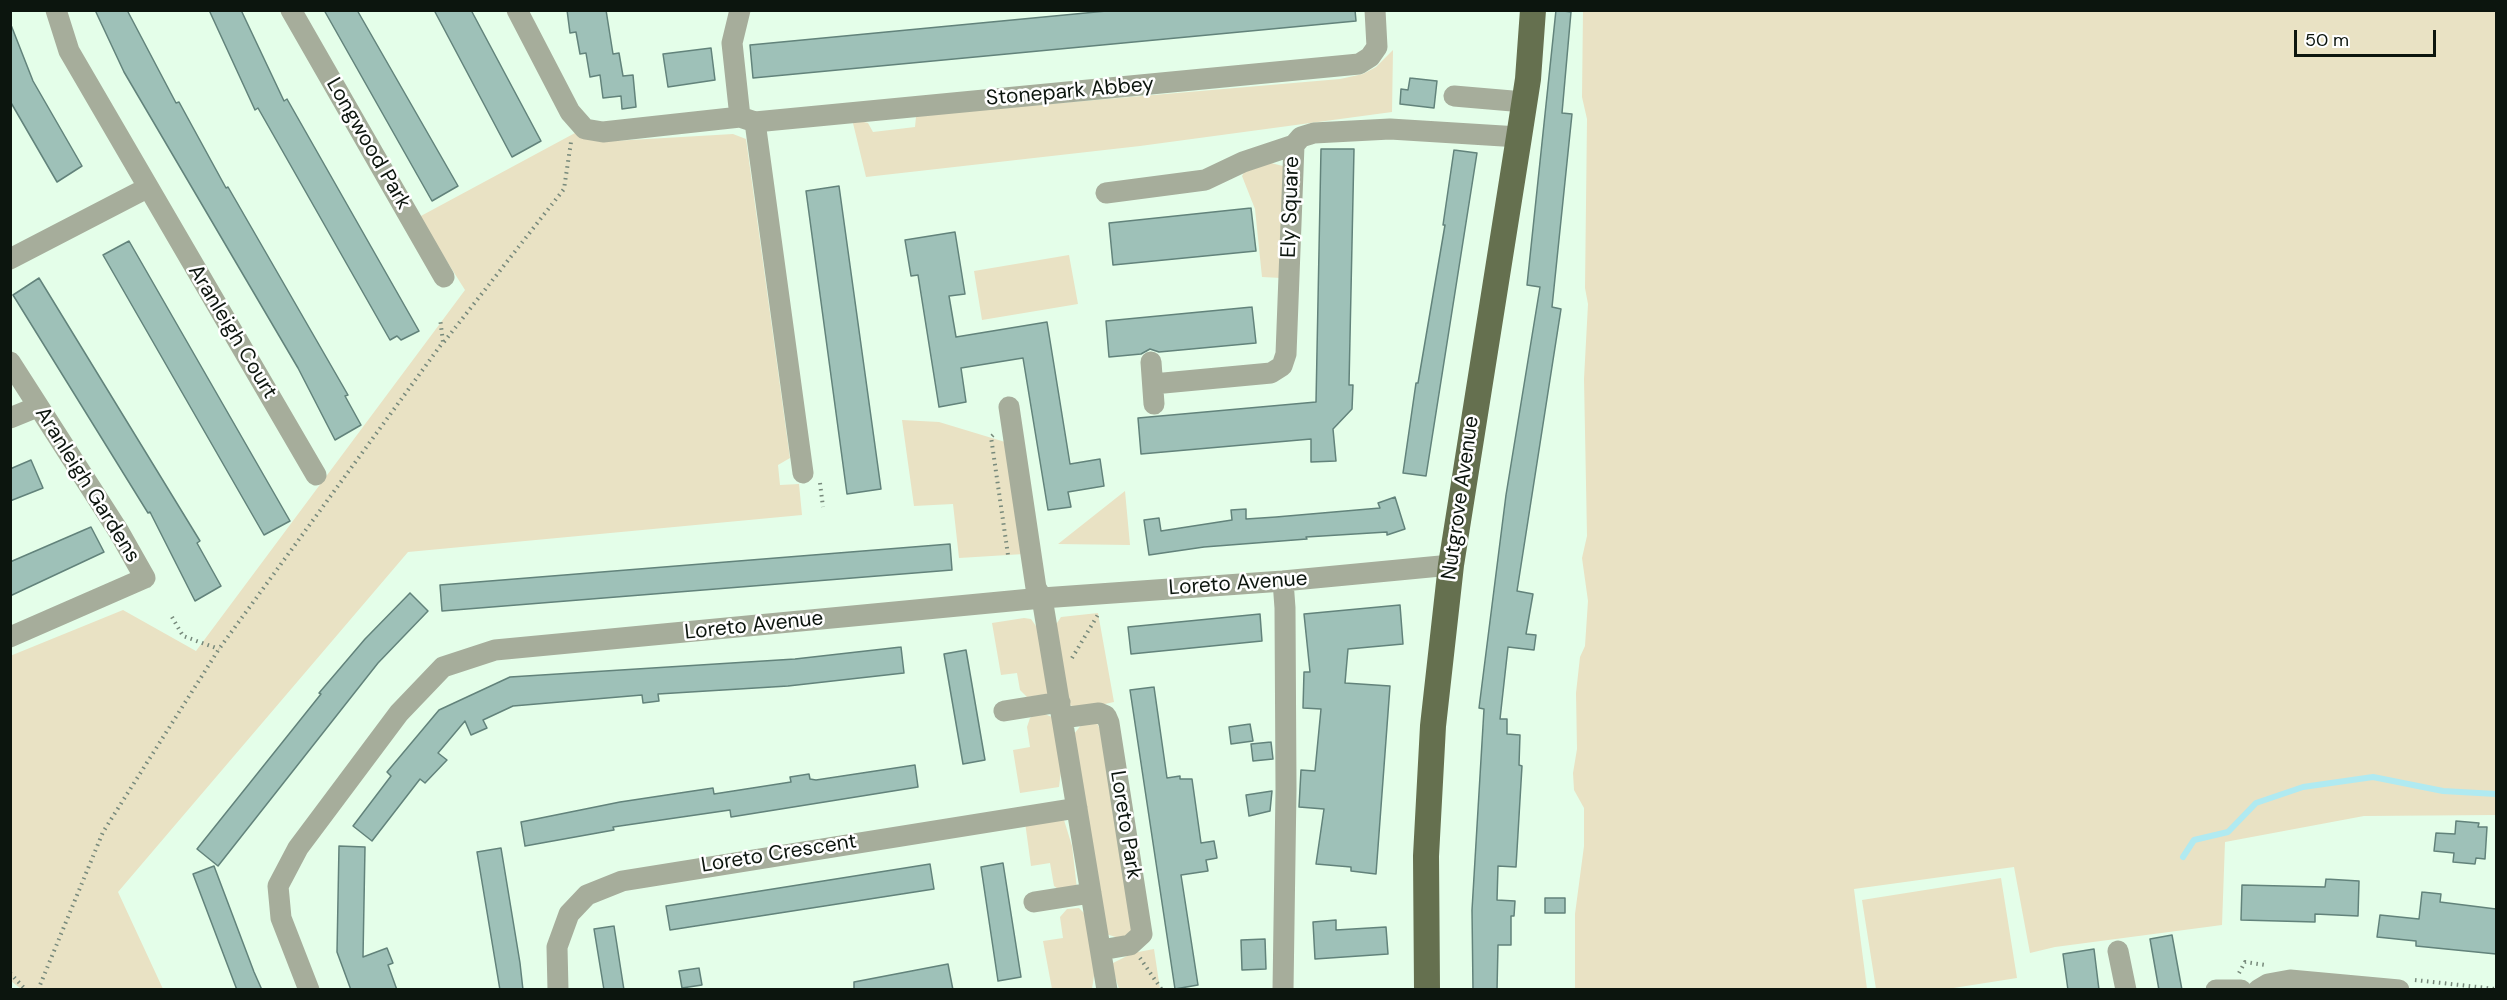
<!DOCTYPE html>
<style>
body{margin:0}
#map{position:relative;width:2507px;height:1000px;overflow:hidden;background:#e4fee9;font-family:"DM Sans",sans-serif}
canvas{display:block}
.frame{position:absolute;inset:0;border:12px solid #0c150e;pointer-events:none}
.scale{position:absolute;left:2294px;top:30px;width:142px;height:27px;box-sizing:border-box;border:3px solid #0c150e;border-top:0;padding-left:8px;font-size:18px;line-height:21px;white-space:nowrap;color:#0c150e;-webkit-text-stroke:4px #fff;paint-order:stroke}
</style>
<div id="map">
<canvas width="2507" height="1000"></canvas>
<div class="frame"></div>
<div class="scale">50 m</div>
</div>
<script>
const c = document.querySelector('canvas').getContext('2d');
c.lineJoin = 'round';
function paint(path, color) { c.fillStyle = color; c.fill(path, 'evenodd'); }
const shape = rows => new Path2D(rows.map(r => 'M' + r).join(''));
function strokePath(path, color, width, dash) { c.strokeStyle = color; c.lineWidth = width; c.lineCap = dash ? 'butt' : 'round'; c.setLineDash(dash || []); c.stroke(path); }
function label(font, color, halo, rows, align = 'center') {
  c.font = font + ' "DM Sans",sans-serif'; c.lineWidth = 5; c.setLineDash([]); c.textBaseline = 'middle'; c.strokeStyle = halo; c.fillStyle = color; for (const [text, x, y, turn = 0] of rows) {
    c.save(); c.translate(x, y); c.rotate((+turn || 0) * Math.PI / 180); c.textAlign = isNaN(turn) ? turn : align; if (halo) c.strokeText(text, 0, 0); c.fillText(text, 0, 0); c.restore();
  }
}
paint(shape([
 [1583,11,2496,11,2496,815,2364,816,2225,842,2222,925,2055,947,2030,953,2014,867,1854,889,1867,989,1575,989,1575,914,1584,846,1584,808,1574,790,1573,773,1577,749,1576,693,1580,657,1585,646,1588,601,1582,558,1587,536,1584,379,1588,304,1585,288,1587,119,1582,97],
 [1393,50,1392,112,1140,146,866,177,852,119,868,123,873,132,915,127,916,117,921,115,1340,79,1363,74,1376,67],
 [575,133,613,141,733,134,746,139,790,458,778,465,780,485,799,484,802,515,408,552,118,892,163,989,21,989,11,981,10,656,123,610,196,651,465,290,419,217],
 [1271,163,1283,166,1286,176,1281,278,1262,277,1255,209,1242,176,1247,167],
 [1069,255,1078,304,982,320,974,271],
 [902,420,939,422,1005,442,1024,554,959,558,953,504,914,506],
 [1125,491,1130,545,1058,544],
 [1098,613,1114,702,1082,709,1066,704,1055,626,1061,617],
 [1024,618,1031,619,1038,629,1049,694,1027,697,1020,690,1017,673,1001,675,992,623],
 [1042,713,1052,717,1061,771,1059,787,1020,793,1013,750,1030,747,1027,727,1030,718,1035,714],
 [1097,723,1103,736,1134,928,1122,939,1106,934,1074,734,1082,724],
 [1064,820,1072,846,1077,889,1061,891,1054,886,1050,863,1031,866,1025,822],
 [2001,878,2017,978,1947,989,1876,989,1862,900],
 [1079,908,1086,915,1095,969,1092,989,1052,989,1043,941,1063,938,1060,917,1067,909],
 [1154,949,1160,989,1119,989,1111,964,1133,953]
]), '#e9e2c4');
strokePath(shape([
 [2183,857,2194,840,2228,832,2256,803,2303,787,2373,777,2443,791,2496,794]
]), '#b0eaf1', 6);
const building = shape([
 [95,10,127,10,176,103,179,102,226,188,228,187,348,395,345,396,361,425,335,440,298,368,124,72,95,10],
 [209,10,241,10,284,101,287,99,419,331,401,340,397,336,390,340,258,108,255,110,209,10],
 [324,10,357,10,458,186,432,201,324,10],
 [434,10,471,10,541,141,512,157,434,10],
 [567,10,606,10,613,54,619,53,623,76,633,75,636,107,622,109,621,96,603,98,600,75,590,77,586,53,580,54,576,32,570,33,567,10],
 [1117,10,1355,10,1356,21,753,78,750,45,1117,10],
 [1556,10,1571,12,1562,113,1572,114,1552,307,1561,309,1517,591,1533,594,1526,634,1536,635,1534,650,1508,647,1500,719,1507,719,1507,734,1520,735,1519,765,1522,766,1516,867,1498,866,1497,900,1515,901,1514,916,1511,916,1511,945,1498,945,1497,990,1473,990,1472,910,1484,709,1479,708,1506,495,1540,287,1527,285,1556,10],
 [11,25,33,81,82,166,57,182,10,101,11,25],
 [711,48,715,80,668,87,663,54,711,48],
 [1410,78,1437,81,1434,108,1400,104,1401,89,1408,90,1410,78],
 [1321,149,1354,149,1349,385,1353,385,1352,409,1333,429,1336,461,1311,462,1311,439,1141,454,1138,418,1316,402,1321,149],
 [1454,150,1477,153,1426,476,1403,473,1416,383,1418,383,1445,225,1443,225,1454,150],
 [839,186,881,489,847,494,806,191,839,186],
 [1251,208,1256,251,1113,265,1109,223,1251,208],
 [955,232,965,294,949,296,956,337,1047,322,1070,464,1100,459,1104,486,1068,492,1071,507,1048,510,1023,358,961,368,966,402,939,407,918,275,911,276,905,240,955,232],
 [129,241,290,521,264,535,103,255,129,241],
 [39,278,200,541,197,543,221,586,195,601,150,512,148,513,13,295,39,278],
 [1252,307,1256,343,1159,352,1150,349,1141,354,1109,357,1106,321,1252,307],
 [31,460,43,488,10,501,10,469,31,460],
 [1395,497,1405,529,1387,535,1387,532,1306,537,1307,539,1204,547,1149,555,1144,520,1159,518,1161,531,1232,520,1231,510,1246,509,1246,519,1276,517,1380,508,1378,503,1395,497],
 [91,527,104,552,10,596,10,562,91,527],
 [950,544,952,570,442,611,440,585,950,544],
 [410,593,428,611,378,663,218,866,197,849,321,694,319,693,365,639,410,593],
 [1400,605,1403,644,1348,649,1345,683,1390,686,1376,874,1351,871,1351,867,1316,864,1324,809,1299,807,1301,770,1315,771,1321,709,1303,708,1304,672,1310,672,1304,614,1400,605],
 [1260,614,1262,641,1131,654,1128,627,1260,614],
 [901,647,904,673,788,686,658,694,659,701,643,703,642,695,513,706,483,720,487,728,471,735,465,721,438,753,447,760,425,783,420,779,372,841,353,826,391,776,387,772,439,710,510,677,795,659,901,647],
 [966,650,985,760,963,764,944,654,966,650],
 [1154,687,1167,778,1180,776,1180,779,1192,779,1201,843,1214,841,1217,858,1206,860,1208,871,1181,875,1198,985,1175,989,1130,690,1154,687],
 [1250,724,1253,741,1231,744,1229,727,1250,724],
 [1271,742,1273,759,1253,761,1251,744,1271,742],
 [915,765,918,787,731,817,730,810,613,827,614,830,525,846,521,822,620,802,713,788,714,794,791,782,790,777,809,774,810,779,816,780,915,765],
 [1272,791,1270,811,1249,816,1246,795,1272,791],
 [2456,821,2479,823,2478,827,2487,827,2485,859,2476,858,2475,864,2453,862,2454,853,2434,851,2436,833,2455,834,2456,821],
 [339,846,365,847,363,957,387,948,393,963,388,965,397,990,351,990,337,952,339,846],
 [501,848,520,963,523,990,500,990,477,852,501,848],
 [1003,863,1021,977,998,981,981,867,1003,863],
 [930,864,934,889,670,930,666,906,930,864],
 [214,866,254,972,262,990,237,990,193,874,214,866],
 [2326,879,2359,881,2358,916,2315,914,2315,922,2241,920,2242,885,2325,887,2326,879],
 [2422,892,2441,894,2440,902,2496,909,2496,954,2416,946,2416,941,2377,937,2380,915,2419,919,2422,892],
 [1545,898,1565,898,1565,913,1545,913,1545,898],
 [1336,920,1336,930,1386,927,1388,954,1315,959,1313,922,1336,920],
 [614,926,624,990,604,990,594,929,614,926],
 [2172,935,2182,990,2159,990,2150,939,2172,935],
 [1265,939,1266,969,1242,970,1241,940,1265,939],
 [2094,949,2099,990,2068,990,2063,954,2094,949],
 [948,964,953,990,854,990,854,982,948,964],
 [699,968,702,985,682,988,679,971,699,968]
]);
paint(building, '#9ec1b8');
strokePath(building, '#62837b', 1.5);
strokePath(shape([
 [444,342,564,189,571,142],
 [993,435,991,437,1008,555],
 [820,483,823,507],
 [172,617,183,636,219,649],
 [1072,658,1099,613],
 [1140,958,1162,990],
 [10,973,26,990],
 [2239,973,2245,962,2265,965],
 [2415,980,2496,989],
 [38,990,103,832,219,649,443,342,440,318]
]), '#77897b', 4, [1.5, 4.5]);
strokePath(shape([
 [56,10,69,51,316,475],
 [291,10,444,277],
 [517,10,570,112,585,129,603,132,740,117,755,122,1359,64,1370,57,1377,47,1375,10],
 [1454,96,1524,102],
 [740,117,732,43,740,10],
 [755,122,803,473],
 [1106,193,1205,180,1243,162,1294,145],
 [10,259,147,188],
 [10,362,119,532,145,578,10,637],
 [1151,362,1154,404],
 [1153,384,1271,373,1282,366,1286,354,1294,145,1301,137,1314,133,1390,129,1519,137],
 [1009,407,1036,588,1042,598,1107,990],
 [10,418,37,407],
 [1283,581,1285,608,1286,789,1283,990],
 [1004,711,1060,702],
 [1062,718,1099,713,1106,716,1109,723,1142,934,1130,945,1101,950],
 [1034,902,1091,893],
 [2118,951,2126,990],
 [309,990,281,918,278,886,298,848,399,713,443,667,495,650,1042,598,1283,581,1451,565],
 [558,990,557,947,569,914,587,895,622,881,1077,808],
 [2216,990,2241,990],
 [2258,990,2268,984,2290,980,2399,990]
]), '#a6ad9b', 21);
strokePath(shape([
 [1427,990,1426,856,1433,726,1451,565,1519,137,1528,79,1533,10]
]), '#65704f', 26);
label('21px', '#0c150e', '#fff', [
 ["Stonepark Abbey",1070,92,-5],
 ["Longwood Park",368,144,60],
 ["Ely Square",1291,207,-88],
 ["Aranleigh Court",232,332,59],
 ["Aranleigh Gardens",87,485,58],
 ["Nutgrove Avenue",1461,498,-82],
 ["Loreto Avenue",1238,584,-4],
 ["Loreto Avenue",754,626,-6],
 ["Loreto Park",1125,825,81],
 ["Loreto Crescent",779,854,-9]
]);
</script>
